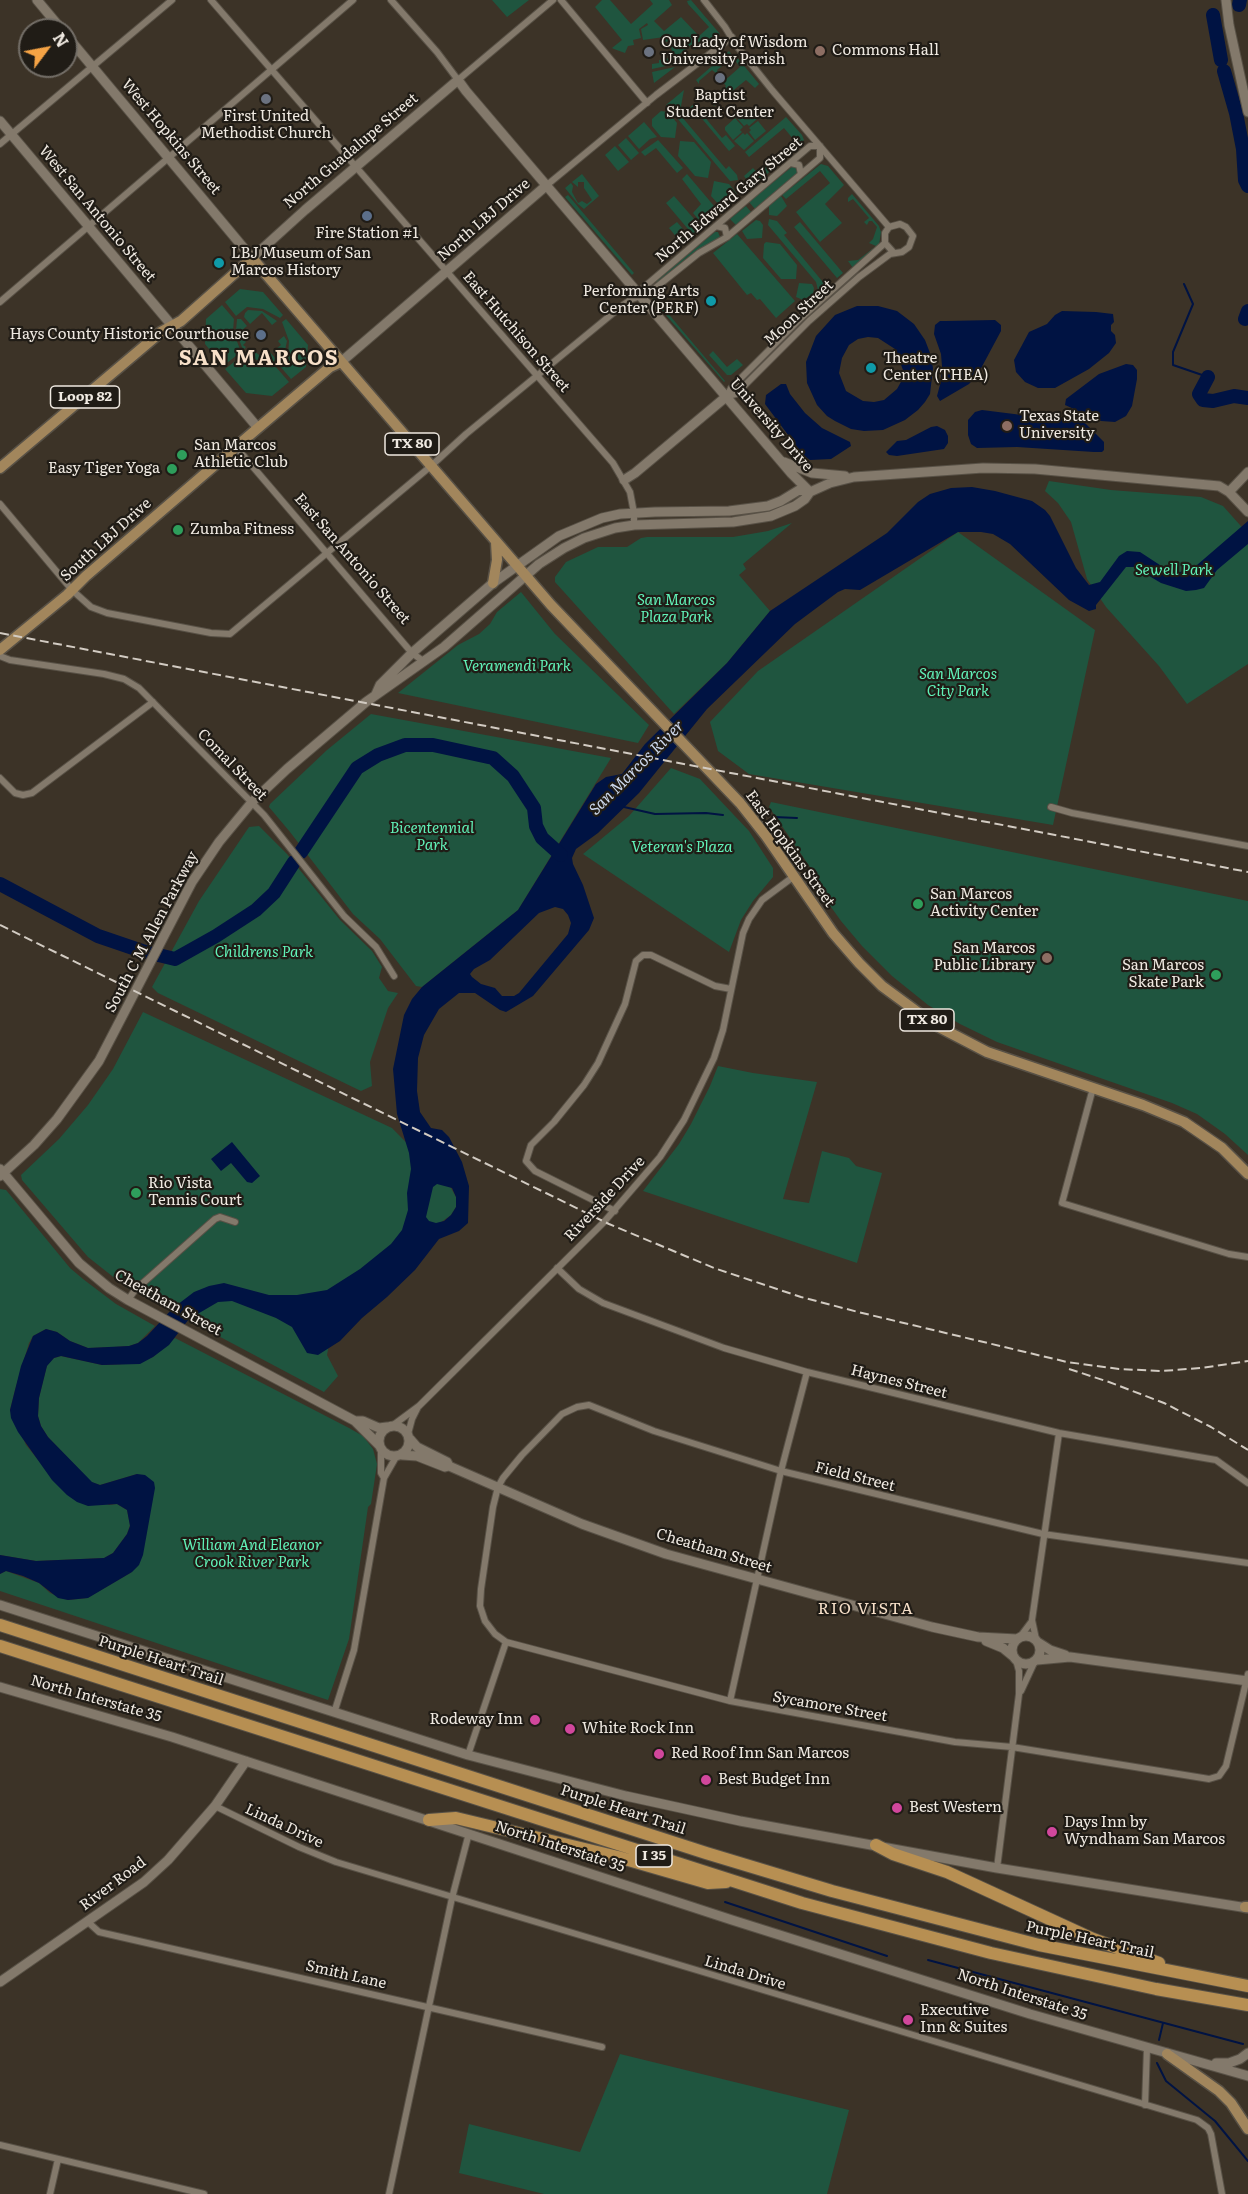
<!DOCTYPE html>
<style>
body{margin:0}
#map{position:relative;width:1248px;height:2194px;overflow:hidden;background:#3c3327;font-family:Literata,serif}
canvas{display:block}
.north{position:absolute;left:18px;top:18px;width:60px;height:60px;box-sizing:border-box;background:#201c16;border:2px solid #736e67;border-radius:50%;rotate:58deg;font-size:16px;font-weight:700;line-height:24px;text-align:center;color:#efe9e1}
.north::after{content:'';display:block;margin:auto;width:21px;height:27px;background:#f5a345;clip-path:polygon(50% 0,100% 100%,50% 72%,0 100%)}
</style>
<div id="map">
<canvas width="1248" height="2194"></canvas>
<div class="north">N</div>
</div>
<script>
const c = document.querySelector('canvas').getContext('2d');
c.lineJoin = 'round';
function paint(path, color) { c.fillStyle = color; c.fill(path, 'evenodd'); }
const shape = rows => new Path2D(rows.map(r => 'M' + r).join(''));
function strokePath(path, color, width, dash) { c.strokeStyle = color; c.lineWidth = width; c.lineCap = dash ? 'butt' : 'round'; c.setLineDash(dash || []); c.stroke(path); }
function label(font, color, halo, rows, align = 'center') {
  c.font = font + ' Literata,serif'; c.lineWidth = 4.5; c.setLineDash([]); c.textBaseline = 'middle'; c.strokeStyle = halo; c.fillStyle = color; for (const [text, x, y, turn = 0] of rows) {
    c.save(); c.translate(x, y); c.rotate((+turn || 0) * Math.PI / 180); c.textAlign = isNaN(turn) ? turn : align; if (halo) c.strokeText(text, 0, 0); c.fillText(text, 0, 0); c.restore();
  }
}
paint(shape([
 [492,0,529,0,507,17],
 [602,0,610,0,631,24,653,4,650,0,669,0,672,5,654,21,664,31,681,17,699,36,709,27,688,4,687,1,691,0,720,34,694,50,691,45,677,56,681,62,680,63,652,69,652,64,659,63,659,60,670,58,670,53,672,52,670,41,665,42,664,37,643,40,641,29,648,25,647,23,639,29,641,38,633,40,634,45,628,46,625,53,614,49,612,48,622,40,595,7],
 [729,51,734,58,736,56,759,84,755,88,746,80,714,106,709,100,726,86,723,82,740,67,734,59,728,64,722,57],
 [719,60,723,65,717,70,718,72,717,74,712,70,699,81,699,84,696,80],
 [675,67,654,83,652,72],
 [684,90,681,106,686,113,682,117,726,169,729,166,737,175,738,180,730,181,666,105],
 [694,104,722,138,726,135,735,146,729,151,693,108,687,110],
 [747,108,757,119,749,126,747,124,744,126,736,117],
 [661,111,668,112,677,123,675,138,661,137,652,126,652,119],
 [786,117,802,135,804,140,766,175,761,168,794,140,784,128,749,157,745,152],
 [735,118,743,127,740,130,742,132,733,140,725,130,725,127],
 [758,121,766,131,755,140,749,132,751,130,749,128],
 [644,122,657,137,650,139,639,149,628,136],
 [743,133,745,135,747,133,754,141,744,150,734,141],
 [626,138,639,153,631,160,618,145],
 [658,140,659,141,683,168,677,173,656,148,645,156,641,152],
 [680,141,694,142,711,162,708,178,695,176,678,156],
 [615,146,629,162,618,171,605,155],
 [821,164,828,166,844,185,825,204,842,223,820,242,796,212,830,183,820,171,786,199,782,195],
 [793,166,797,169,797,173,755,209,749,202],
 [753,168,756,171,759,170,764,177,752,187,744,176],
 [582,174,599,196,584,209,578,204,565,188,571,183,573,186,572,192,578,203,582,201,587,204,592,200,584,188,584,182,578,182,578,187,572,182],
 [687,174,720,213,704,226,693,213,701,204,682,179],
 [714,181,729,184,737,194,736,200,727,207,721,207,711,196],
 [852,194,879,226,881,232,879,245,853,268,848,261,858,260,876,246,869,243,873,239,877,227,872,221,869,221,867,225,864,222,869,218,853,199,848,202,848,198],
 [568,195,634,273,632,275,565,197],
 [674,196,702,228,693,235,666,203],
 [781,196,787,206,777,216,769,215,769,206],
 [746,206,751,212,736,225,730,219],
 [769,219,777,221,787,233,784,235,827,287,819,294,816,282,768,225],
 [756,220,760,221,763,225,762,238,747,239,742,231],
 [677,222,691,238,683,245,669,228],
 [800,222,843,273,837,278,794,227],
 [715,232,718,232,720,237,688,257,657,283,656,281],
 [737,234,795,301,776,318,760,299,757,300,751,293,747,295,713,253],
 [766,242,780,244,797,265,796,279,781,279,763,258,764,244],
 [799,283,812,284,814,288,813,294,803,300,796,297],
 [240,289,263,292,283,315,280,318,263,309,247,307,236,316,225,302],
 [655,298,725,381,724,382,652,299],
 [222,305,234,319,233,331,241,352,223,366,205,344,206,319],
 [248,310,262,311,277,321,272,325,262,313,250,324,244,317,245,313],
 [237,319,241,319,247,326,241,331,246,342,243,345,246,347,243,350,236,331],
 [286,319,308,345,306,367,291,379,278,364,288,356,289,341,282,322],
 [284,336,287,341,284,355,278,357,273,351,281,345,278,341],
 [248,351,252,353,254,351,263,358,269,351,275,358,274,363,262,363,245,353],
 [713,351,727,367,737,359,743,365,731,375,727,375,709,355],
 [243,355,261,366,276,367,289,382,272,396,246,393,225,369],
 [1049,481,1111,490,1201,497,1223,506,1248,534,1248,664,1187,704,1159,666,1106,607,1087,579,1071,522,1058,503,1045,491],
 [792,523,743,564,746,569,739,575,770,611,727,663,674,714,555,582,555,577,566,562,598,547,627,547,641,538,647,537,733,537,768,531],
 [958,532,1095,630,1053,825,749,774,718,751,710,722,758,671],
 [521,592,555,634,649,725,638,743,398,693,458,645,479,634,490,624,497,612],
 [371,714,611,758,518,910,422,987,416,986,380,939,353,914,290,832,269,807,270,804,327,750],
 [671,768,700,779,749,831,773,868,773,877,753,901,741,920,729,952,583,854,629,816],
 [771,802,1248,901,1248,1155,1225,1134,1197,1114,1172,1103,997,1042,960,1024,928,1005,892,976,862,946,841,921,816,886,816,876,769,807],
 [259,826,287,854,340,920,372,951,382,967,379,978,388,991,398,993,388,1008,370,1062,372,1086,361,1091,158,993,152,987,199,901,249,827],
 [143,1012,392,1128,451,1188,456,1197,456,1207,451,1215,338,1297,327,1355,338,1376,324,1392,126,1287,88,1257,22,1180,21,1175,59,1139,88,1105,113,1069],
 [718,1066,753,1073,817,1082,783,1199,809,1203,822,1151,849,1158,856,1166,882,1173,857,1263,643,1191,679,1144,691,1124,710,1086],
 [0,1189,6,1190,70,1268,83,1279,116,1304,155,1326,138,1343,129,1346,114,1347,88,1348,70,1341,57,1332,46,1329,33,1336,29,1343,15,1390,10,1410,26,1445,39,1461,109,1505,117,1504,127,1510,130,1525,127,1534,113,1553,104,1558,36,1561,0,1555],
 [175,1338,349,1428,363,1436,373,1449,377,1464,371,1504,368,1507,349,1639,328,1700,0,1591,0,1574,6,1571,39,1583,50,1593,68,1600,87,1598,132,1572,137,1474,100,1485,91,1482,48,1437,41,1426,38,1416,39,1398,47,1365,54,1358,61,1356,102,1365,125,1364,153,1357],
 [620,2054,849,2110,827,2194,544,2194,459,2173,469,2124,580,2152]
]), '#1f553f');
paint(shape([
 [857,306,878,306,897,311,914,324,925,340,930,353,933,368,930,394,925,402,918,410,905,420,883,430,864,431,851,429,835,421,827,416,817,405,807,383,806,362,816,336,835,315],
 [868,337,878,338,895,349,903,370,902,380,897,389,884,400,874,402,863,401,846,391,839,373,842,358,849,345,858,339],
 [1062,311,1096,312,1113,314,1114,322,1111,325,1111,331,1115,335,1116,343,1109,353,1089,369,1055,388,1038,388,1025,382,1016,372,1014,360,1029,332,1047,324,1055,315],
 [995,320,1001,325,1001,331,978,374,969,384,940,401,937,396,941,381,942,366,941,354,934,334,935,325,940,321,946,321],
 [1126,364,1133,365,1137,370,1137,379,1132,406,1126,416,1115,422,1101,421,1065,405,1066,399,1099,374],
 [781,384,786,384,790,394,805,413,822,428,850,442,851,446,831,459,810,460,803,455,765,404,766,395],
 [982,410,1038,417,1076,418,1086,424,1104,442,1104,450,1102,452,1094,452,1017,447,977,448,971,444,968,435,968,420,975,412],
 [937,426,945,430,948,436,948,443,944,449,897,456,889,455,886,452,897,441,906,440,931,427],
 [972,487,995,491,1032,501,1045,510,1050,516,1076,568,1089,585,1100,582,1119,556,1127,551,1140,552,1166,569,1180,572,1197,565,1248,521,1248,544,1217,570,1204,588,1196,590,1186,591,1161,583,1134,567,1126,567,1096,605,1096,609,1089,611,1069,600,1010,544,993,534,981,532,958,532,860,590,845,589,838,592,795,624,707,709,639,793,598,833,576,849,572,858,573,864,583,885,594,918,589,930,533,996,506,1012,500,1010,475,993,459,993,439,1009,424,1035,418,1058,417,1091,420,1112,431,1128,442,1130,449,1137,462,1162,469,1186,468,1223,459,1231,439,1239,415,1270,387,1297,362,1318,340,1341,318,1355,307,1353,292,1327,276,1318,232,1301,218,1302,189,1319,169,1345,153,1357,140,1364,102,1365,61,1356,54,1358,47,1366,39,1398,38,1416,41,1426,48,1437,92,1482,100,1485,137,1474,145,1475,154,1482,155,1488,143,1555,139,1565,132,1572,88,1598,68,1600,58,1598,39,1583,23,1576,6,1571,0,1574,0,1555,36,1561,104,1558,113,1553,127,1534,130,1526,127,1510,117,1504,88,1506,77,1502,67,1495,52,1480,18,1432,11,1418,10,1410,21,1366,33,1336,46,1329,57,1332,70,1341,88,1348,129,1346,138,1343,147,1336,173,1308,194,1292,209,1286,224,1283,269,1295,297,1295,327,1290,360,1269,391,1244,402,1230,408,1210,407,1193,411,1169,409,1153,397,1114,393,1069,404,1015,412,999,422,987,518,910,596,784,606,777,622,774,645,744,727,663,770,611,887,533,918,502,930,494,951,488],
 [555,907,563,909,568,915,571,923,568,934,519,993,514,996,502,996,495,988,481,984,472,977,470,974,474,969,490,960,539,913],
 [437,1184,452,1188,456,1197,456,1207,451,1215,444,1221,436,1223,429,1221,426,1217,433,1187],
 [232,1142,260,1176,252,1183,247,1182,231,1163,221,1171,211,1159]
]), '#001343');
strokePath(shape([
 [1184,284,1193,304,1173,352,1173,365,1208,377],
 [624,807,655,814,706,813,723,815],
 [774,817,797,818],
 [725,1902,887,1956],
 [928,1960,1243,2044],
 [1159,2040,1163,2023],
 [1157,2063,1166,2081,1215,2121,1248,2161]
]), '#001343', 2);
strokePath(shape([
 [1239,5,1240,0],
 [1213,15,1221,60],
 [1224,71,1236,113,1243,149,1245,180,1248,186],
 [1245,319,1248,311],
 [1208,377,1199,394,1203,400,1213,401,1234,396,1248,398],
 [301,852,357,768,378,755,405,745,433,745,493,758,513,776,534,808,536,826,542,838,561,855],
 [0,884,98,936,142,951,175,959,216,936,256,910,274,893,294,862]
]), '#001343', 14);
const street = shape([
 [211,0,613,463,630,492,634,513,634,525],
 [391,0,437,52,458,80,553,0],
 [561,0,647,103],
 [704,0,725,27,736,45,772,90,889,227],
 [0,144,172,0],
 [791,163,799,165,801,174],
 [547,185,656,95,732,37],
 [716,226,725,228,727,237],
 [640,295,644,287,650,282,810,146,819,146],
 [0,302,353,0],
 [727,396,736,394,809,321,859,277,890,254,902,252,909,247,913,236,906,227,900,224,889,227,885,233,885,243,894,253],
 [727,396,731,388,801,318,885,243],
 [236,447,412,653,423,661],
 [0,504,72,590,91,607,107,613,211,633,230,634,431,466,466,434,623,305,632,299,649,293,699,253,727,237,820,158,820,146],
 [0,656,10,660,104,674,124,679,139,688,264,815,344,916,376,947,394,976],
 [0,778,15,793,23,795,32,793,153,702],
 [1051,807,1072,813,1248,846],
 [1093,1088,1062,1203,1229,1254,1248,1257],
 [615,1211,535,1171,526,1161,531,1145,554,1122,584,1085,598,1063,625,1004,636,961,643,955,651,955,715,986,731,989],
 [557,1268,579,1289,603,1303,724,1348,807,1372,1059,1433,1216,1460,1248,1483],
 [128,1300,135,1290,215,1219,220,1217,235,1222],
 [392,1426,419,1406,604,1222,660,1157,684,1120,714,1058,723,1030,743,933,749,919,762,900,793,877],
 [408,1434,412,1419,418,1407],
 [381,1450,381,1473,384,1478],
 [1248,1563,1043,1534,781,1471,654,1431,589,1405,577,1407,562,1414,522,1455,503,1478,498,1487,493,1507,481,1589,480,1606,485,1621,495,1634,506,1642,730,1701,955,1742,1012,1747,1209,1779,1219,1776,1226,1766,1248,1674],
 [1020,1637,1032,1621],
 [1036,1639,1032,1620,1059,1433],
 [1021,1691,1034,1663],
 [730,1701,781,1471,807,1372],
 [334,1713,354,1650,384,1478,396,1457],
 [468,1755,506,1642],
 [215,1806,299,1847,336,1862,1197,2120,1208,2128,1211,2134,1222,2194],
 [997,1868,1019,1694,1019,1671,1016,1660],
 [88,1922,99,1932,602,2047],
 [1145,2105,1147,2048],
 [0,2145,204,2194],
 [50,2194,58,2159],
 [389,2194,452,1898,469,1833]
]);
const secondary = shape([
 [37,0,62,30],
 [1226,0,1229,25,1248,112],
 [66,35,252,258,305,210,458,80,466,91,791,473,810,492],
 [0,121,258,428],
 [341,362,547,185],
 [784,462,812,473,845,476],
 [624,480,635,473,727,396],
 [810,492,830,483,854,477,983,468,1035,469,1219,486,1229,492,1248,512],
 [1229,492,1248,472],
 [376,694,380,685,412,653,493,583,559,536,602,518,620,514,655,512,729,511,768,506,781,501,799,490,810,492],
 [0,1169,79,1263,109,1288,128,1300,355,1421,363,1421,379,1428,387,1427],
 [0,1176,34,1145,57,1119,99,1061,192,882,219,842,252,802,287,769,366,702,444,647,539,564,564,548,584,538,615,528,634,525,733,522,771,516,795,506,805,499,810,492],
 [355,1421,379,1445],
 '379 1441a15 15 0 1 1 30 0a15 15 0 1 1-30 0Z',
 [410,1439,417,1447,447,1462,449,1466,582,1524,666,1554,932,1627,978,1637,1017,1639],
 [402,1455,417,1456,445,1467,449,1466],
 [0,1605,468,1755,626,1796,740,1821,997,1868,1248,1908],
 '1012 1650a14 14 0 1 1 28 0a14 14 0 1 1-28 0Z',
 [986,1641,1003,1648,1014,1657],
 [1039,1643,1050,1650,1065,1655],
 [1037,1660,1070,1657,1248,1681],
 [0,1687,172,1737,732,1920,1030,2014,1248,2076],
 [0,1982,144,1882,168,1860,215,1806,246,1761],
 [1216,2063,1229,2063,1240,2059,1248,2053]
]);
const primary = shape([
 [0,468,161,332,181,321,252,258,551,605,740,803,766,836,833,933,859,963,882,986,935,1025,987,1052,1143,1105,1184,1122,1222,1148,1248,1174],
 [493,583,497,560,496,542],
 [0,650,67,595,86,576,258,428,330,367,341,362],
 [1245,1907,1248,1907],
 [1167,2054,1219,2091,1231,2103,1248,2129]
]);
const highway = shape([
 [0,1625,706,1853,832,1891,1039,1945,1248,1986],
 [0,1646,802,1903,991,1953,1156,1989,1248,2005],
 [429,1820,456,1818,618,1857,708,1883,726,1882],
 [876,1845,893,1854,947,1872,1093,1939,1159,1963]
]);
strokePath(street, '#585146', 8);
strokePath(secondary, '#585146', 11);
strokePath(primary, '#585146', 13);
strokePath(highway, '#585146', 14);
strokePath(street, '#83796b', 6);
strokePath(secondary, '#83796b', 9);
strokePath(primary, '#a2865c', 10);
strokePath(highway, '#b78f52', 12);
strokePath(shape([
 [0,633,1248,872],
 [0,925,609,1224,714,1268,801,1297,858,1312,1067,1362,1119,1369,1162,1371,1201,1368,1248,1361],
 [1069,1369,1109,1382,1164,1403,1211,1427,1248,1450]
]), '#d2cbc2', 2, [9, 4.5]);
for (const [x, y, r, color] of [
 [820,51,6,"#8d6e63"],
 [649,52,6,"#6b7280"],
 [720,78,6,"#6b7280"],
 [266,99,6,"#6b7280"],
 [367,216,6,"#5c6f8a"],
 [219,263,6,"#0f9aa8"],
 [711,301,6,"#0f9aa8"],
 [261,335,6,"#5c6f8a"],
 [871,368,6,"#0f9aa8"],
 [1007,426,6,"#8d6e63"],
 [182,455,6,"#2e9e5b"],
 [172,469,6,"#2e9e5b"],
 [178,530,6,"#2e9e5b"],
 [918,904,6,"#2e9e5b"],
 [1047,958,6,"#8d6e63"],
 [1216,975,6,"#2e9e5b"],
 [136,1193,6,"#2e9e5b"],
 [535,1720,6,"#d1479c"],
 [570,1729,6,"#d1479c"],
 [659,1754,6,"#d1479c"],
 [706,1780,6,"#d1479c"],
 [897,1808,6,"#d1479c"],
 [1052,1832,6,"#d1479c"],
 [908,2020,6,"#d1479c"]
]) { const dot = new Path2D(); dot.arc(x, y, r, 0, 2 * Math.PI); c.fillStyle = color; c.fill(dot); strokePath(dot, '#201c16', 2); }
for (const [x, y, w] of [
 [85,397,69],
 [412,444,54],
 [927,1020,54],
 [654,1856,36]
]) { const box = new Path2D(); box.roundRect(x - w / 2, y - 11, w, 22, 4.5); c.fillStyle = '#201c16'; c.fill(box); strokePath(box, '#efe9e1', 1.5); }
label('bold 14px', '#efe9e1', null, [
 ["Loop 82",85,397],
 ["TX 80",412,444],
 ["TX 80",927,1020],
 ["I 35",654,1856]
]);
label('15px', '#efe9e1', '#201c16', [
 ["Our Lady of Wisdom",661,43],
 ["University Parish",661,60],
 ["Commons Hall",832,51],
 ["Baptist",720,96,"center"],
 ["Student Center",720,113,"center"],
 ["First United",266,117,"center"],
 ["Methodist Church",266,134,"center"],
 ["Fire Station #1",367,234,"center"],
 ["LBJ Museum of San",231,254],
 ["Marcos History",231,271],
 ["Performing Arts",699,292,"right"],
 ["Center (PERF)",699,309,"right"],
 ["Hays County Historic Courthouse",249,335,"right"],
 ["Theatre",883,359],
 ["Center (THEA)",883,376],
 ["Texas State",1019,417],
 ["University",1019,434],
 ["San Marcos",194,446],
 ["Athletic Club",194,463],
 ["Easy Tiger Yoga",160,469,"right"],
 ["Zumba Fitness",190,530],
 ["San Marcos",930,895],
 ["Activity Center",930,912],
 ["San Marcos",1035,949,"right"],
 ["Public Library",1035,966,"right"],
 ["San Marcos",1204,966,"right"],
 ["Skate Park",1204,983,"right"],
 ["Rio Vista",148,1184],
 ["Tennis Court",148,1201],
 ["Rodeway Inn",523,1720,"right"],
 ["White Rock Inn",582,1729],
 ["Red Roof Inn San Marcos",671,1754],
 ["Best Budget Inn",718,1780],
 ["Best Western",909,1808],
 ["Days Inn by",1064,1823],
 ["Wyndham San Marcos",1064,1840],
 ["Executive",920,2011],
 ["Inn & Suites",920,2028]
], 'left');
label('15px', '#efe9e1', '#201c16', [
 ["West Hopkins Street",171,137,50],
 ["North Guadalupe Street",351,151,-40],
 ["North Edward Gary Street",729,200,-40],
 ["West San Antonio Street",97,214,50],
 ["North LBJ Drive",484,220,-41],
 ["Moon Street",799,313,-43],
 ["East Hutchison Street",516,332,49],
 ["University Drive",771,425,49],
 ["South LBJ Drive",106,540,-42],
 ["East San Antonio Street",352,559,49],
 ["Comal Street",232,765,46],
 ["East Hopkins Street",790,849,54],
 ["South C M Allen Parkway",152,932,-62],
 ["Riverside Drive",605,1199,-47],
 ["Cheatham Street",168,1303,29],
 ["Haynes Street",899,1382,14],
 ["Field Street",855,1477,14],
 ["Cheatham Street",714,1551,17],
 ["Purple Heart Trail",161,1661,18],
 ["North Interstate 35",96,1699,16],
 ["Sycamore Street",830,1707,10],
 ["Purple Heart Trail",623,1810,18],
 ["Linda Drive",284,1826,25],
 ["North Interstate 35",560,1847,18],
 ["River Road",113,1884,-37],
 ["Purple Heart Trail",1090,1940,12],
 ["Linda Drive",745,1973,17],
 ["Smith Lane",346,1975,13],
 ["North Interstate 35",1022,1995,18]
]);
label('italic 15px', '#61f2b8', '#201c16', [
 ["Sewell Park",1174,571],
 ["San Marcos",676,601],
 ["Plaza Park",676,618],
 ["Veramendi Park",517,667],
 ["San Marcos",958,675],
 ["City Park",958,692],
 ["Bicentennial",432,829],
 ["Park",432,846],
 ["Veteran's Plaza",682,848],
 ["Childrens Park",264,953],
 ["William And Eleanor",252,1546],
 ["Crook River Park",252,1563]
]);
label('italic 16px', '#ccd8ec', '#201c16', [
 ["San Marcos River",637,768,-45]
]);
c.letterSpacing = '1.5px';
label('16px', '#f7e0c9', '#201c16', [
 ["RIO VISTA",866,1609]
]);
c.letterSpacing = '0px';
c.letterSpacing = '1.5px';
label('bold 21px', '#f7e0c9', '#201c16', [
 ["SAN MARCOS",259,359]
]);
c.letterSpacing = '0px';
</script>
